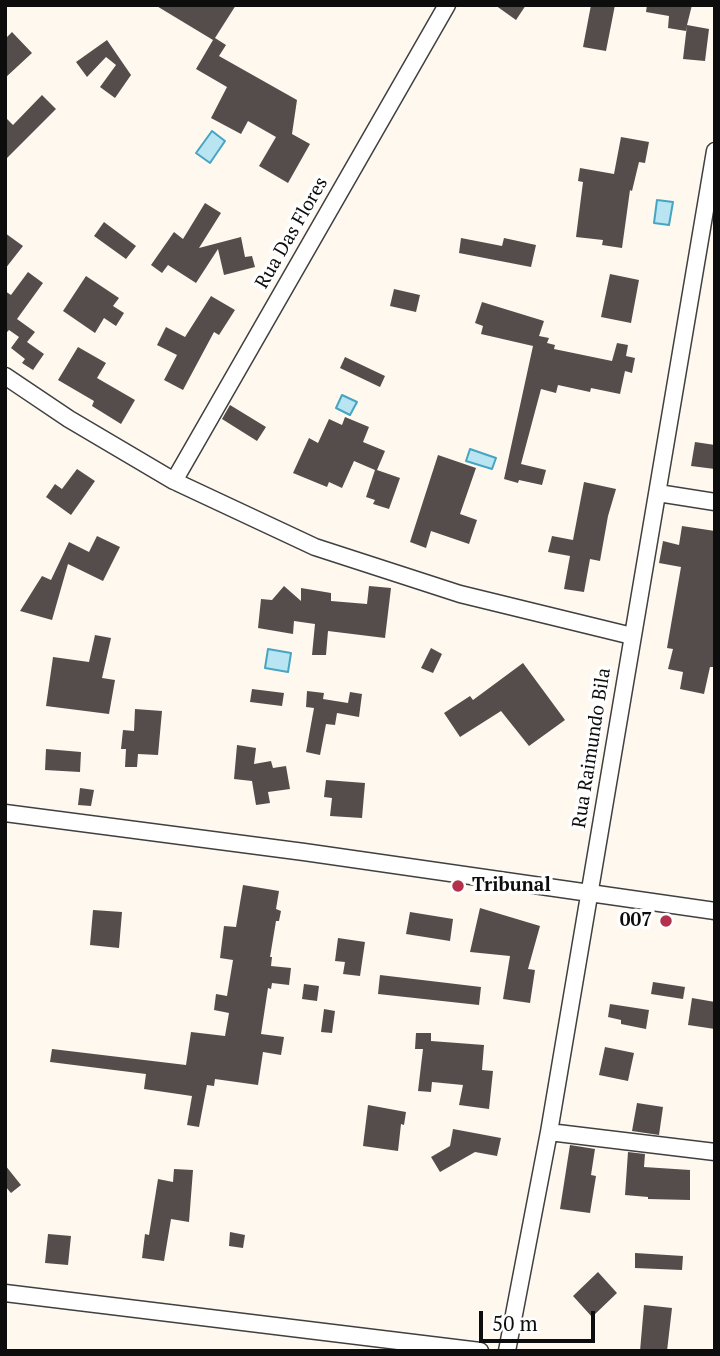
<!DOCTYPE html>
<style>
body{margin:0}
#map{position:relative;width:720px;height:1356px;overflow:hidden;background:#fef8ef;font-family:"PT Serif",serif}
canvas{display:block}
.frame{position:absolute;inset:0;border:7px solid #0d0d0d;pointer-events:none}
.scale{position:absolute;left:479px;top:1311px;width:116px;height:32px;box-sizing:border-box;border:4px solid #0d0d0d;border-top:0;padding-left:9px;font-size:21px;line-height:24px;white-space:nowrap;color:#0d0d0d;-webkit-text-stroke:5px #fff;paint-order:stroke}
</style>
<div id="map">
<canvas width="720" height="1356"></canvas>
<div class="frame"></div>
<div class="scale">50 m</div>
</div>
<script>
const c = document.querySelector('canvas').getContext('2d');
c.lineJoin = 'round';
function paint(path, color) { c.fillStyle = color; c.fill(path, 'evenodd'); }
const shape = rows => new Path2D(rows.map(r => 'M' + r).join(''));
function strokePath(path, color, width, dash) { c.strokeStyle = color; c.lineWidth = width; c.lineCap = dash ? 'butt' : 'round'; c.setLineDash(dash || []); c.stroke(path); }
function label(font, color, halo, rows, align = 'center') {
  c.font = font + ' "PT Serif",serif'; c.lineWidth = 7; c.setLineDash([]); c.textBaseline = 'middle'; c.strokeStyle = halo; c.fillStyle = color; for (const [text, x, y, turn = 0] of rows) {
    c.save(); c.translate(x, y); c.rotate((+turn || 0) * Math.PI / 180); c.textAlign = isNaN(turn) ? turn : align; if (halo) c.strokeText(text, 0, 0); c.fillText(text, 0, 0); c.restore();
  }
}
const water = shape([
 [212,131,225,141,210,163,196,153,212,131],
 [657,200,673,202,669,225,654,223,657,200],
 [342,395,357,402,350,415,336,408,342,395],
 [470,449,496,458,492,469,466,461,470,449],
 [268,649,291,653,288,672,265,668,268,649]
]);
paint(water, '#b8e5f1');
strokePath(water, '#45a5c2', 2);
paint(shape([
 [155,5,236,5,215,38,226,45,219,56,297,100,292,134,310,144,288,183,259,166,276,137,248,121,241,134,211,118,227,87,196,69,213,40],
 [495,5,526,5,516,20],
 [591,5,615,5,606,51,583,47],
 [647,5,692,5,687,25,709,29,705,61,683,59,687,25,686,31,668,28,669,16,646,12],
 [12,32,32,53,5,78,5,39],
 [107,40,131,75,115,98,100,87,116,65,106,57,87,77,76,62],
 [42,95,56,109,5,160,5,117,13,125],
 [621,137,649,142,645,163,639,162,632,191,630,190,622,248,602,245,603,240,576,237,583,182,578,181,580,168,614,174],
 [205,203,221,213,199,248,241,237,245,257,252,256,255,267,224,275,218,249,196,283,168,265,162,273,151,265,174,232,183,239],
 [104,222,136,246,126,259,94,236],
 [5,233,23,246,5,269],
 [461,238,502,246,504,238,536,245,531,267,459,253],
 [28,272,43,283,17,319,35,332,27,342,44,354,33,370,22,363,25,359,11,348,19,337,9,330,5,334,5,291,11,295],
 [610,274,639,280,631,323,601,317],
 [86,276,119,298,113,306,124,313,116,326,104,318,95,333,63,311],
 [394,289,420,295,416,312,390,306],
 [211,296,235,310,219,335,214,332,183,390,164,380,177,355,157,345,166,327,185,337],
 [482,302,544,321,539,336,549,338,547,343,555,345,554,349,612,361,617,343,628,345,626,356,635,358,632,373,625,371,620,394,591,388,590,392,558,385,556,393,541,389,521,464,546,470,542,485,519,480,518,483,504,479,533,346,481,334,483,326,475,323],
 [78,347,106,363,97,378,135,400,121,424,92,406,94,401,58,380],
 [345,357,385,376,380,387,340,368],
 [230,405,266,427,257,441,222,419],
 [345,417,369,427,363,442,385,451,377,470,400,478,389,509,373,504,375,500,366,497,375,470,354,461,342,488,329,482,327,487,293,473,309,438,318,443,329,419,342,425],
 [695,442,715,445,715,469,691,466],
 [438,455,476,468,460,514,477,520,469,544,431,531,426,548,410,542],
 [77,469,95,481,71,515,46,497,55,484,62,489],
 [584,482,616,489,608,516,600,561,590,559,584,592,564,589,570,556,548,552,552,536,573,540],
 [682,526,715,531,715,667,710,667,704,694,680,689,683,672,668,669,673,649,667,648,681,567,659,563,663,541,679,545],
 [97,536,120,547,103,581,68,564,52,620,20,611,42,576,51,580,69,542,89,552],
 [284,586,301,601,301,588,331,593,331,601,367,604,369,586,391,588,385,638,328,631,326,655,312,655,315,624,294,621,293,634,258,628,261,599,272,600],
 [95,635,111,638,102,678,115,680,109,714,46,706,53,657,89,662],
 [431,648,442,654,433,673,421,668],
 [523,663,565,720,529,746,501,711,460,737,444,713,470,696,473,700],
 [252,689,284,693,282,706,250,702],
 [307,691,324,693,323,699,348,703,350,692,362,694,359,717,337,713,335,725,326,724,320,755,306,752,314,708,306,707],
 [135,709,162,711,158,755,138,754,137,767,125,767,126,749,121,749,123,730,134,731],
 [237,745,256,748,254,764,271,761,273,768,286,766,290,789,268,792,270,803,256,805,252,781,234,779],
 [46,749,81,752,80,772,45,770],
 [326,780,365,783,362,818,330,816,332,798,324,797],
 [80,788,94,790,91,806,78,805],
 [243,885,279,891,276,909,281,911,279,921,276,921,270,957,272,957,271,966,291,968,289,985,272,983,271,989,268,988,261,1034,284,1037,281,1055,263,1052,258,1085,215,1079,214,1086,207,1085,199,1127,187,1125,192,1096,144,1089,146,1074,50,1062,52,1049,186,1065,191,1032,225,1036,229,1013,214,1010,216,994,227,996,233,960,220,958,224,926,236,927],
 [480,908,540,926,528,969,535,970,530,1003,503,999,510,956,470,952],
 [93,910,122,912,119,948,90,945],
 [410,912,453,919,450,941,406,934],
 [338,938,365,942,360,976,343,974,345,962,335,961],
 [380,975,481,987,479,1005,378,994],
 [653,982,685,987,683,999,651,994],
 [304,984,319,986,317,1001,302,999],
 [692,998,715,1002,715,1029,688,1025],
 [610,1004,649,1010,646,1029,621,1024,621,1020,608,1017],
 [324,1009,335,1011,332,1033,321,1032],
 [416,1033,431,1033,431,1041,484,1045,482,1070,493,1071,489,1109,459,1105,463,1085,432,1082,431,1092,418,1091,423,1049,415,1049],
 [605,1047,634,1053,628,1081,599,1075],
 [637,1103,663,1107,659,1135,632,1131],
 [368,1105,406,1112,404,1125,401,1124,398,1151,363,1146],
 [453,1129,501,1138,497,1156,475,1152,440,1172,431,1157,450,1146],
 [570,1145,595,1149,591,1175,596,1176,590,1213,560,1209],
 [628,1152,645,1154,644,1167,690,1170,690,1200,648,1199,648,1197,625,1195],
 [5,1165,21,1185,11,1193,5,1186],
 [174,1169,193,1170,189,1222,171,1219,164,1261,142,1258,145,1234,149,1235,158,1179,173,1182],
 [230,1232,245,1235,243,1248,229,1246],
 [48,1234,71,1236,68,1265,45,1263],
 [635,1253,683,1256,682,1270,635,1268],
 [598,1272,617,1293,592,1317,573,1296],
 [644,1305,672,1308,667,1351,640,1351]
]), '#554d4b');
const street = shape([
 [5,376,69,419,174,481,315,547,460,594,632,636],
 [174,481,447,5],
 [658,493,715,502],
 [5,813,304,852,715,911],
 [549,1132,715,1152],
 [5,1293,480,1351],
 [507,1351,549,1132,715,151]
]);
strokePath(street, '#404040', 19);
strokePath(street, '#fff', 16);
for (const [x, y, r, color] of [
 [458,886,7,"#b2314c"],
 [666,921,7,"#b2314c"]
]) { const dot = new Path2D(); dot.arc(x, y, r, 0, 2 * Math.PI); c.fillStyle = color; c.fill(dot); strokePath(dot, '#fff', 2.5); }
label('19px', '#0d0d0d', '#fff', [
 ["Rua Das Flores",292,233,-60],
 ["Rua Raimundo Bila",592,748,-81]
]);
label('bold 19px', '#0d0d0d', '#fff', [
 ["Tribunal",472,886],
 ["007",652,921,"right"]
], 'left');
</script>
